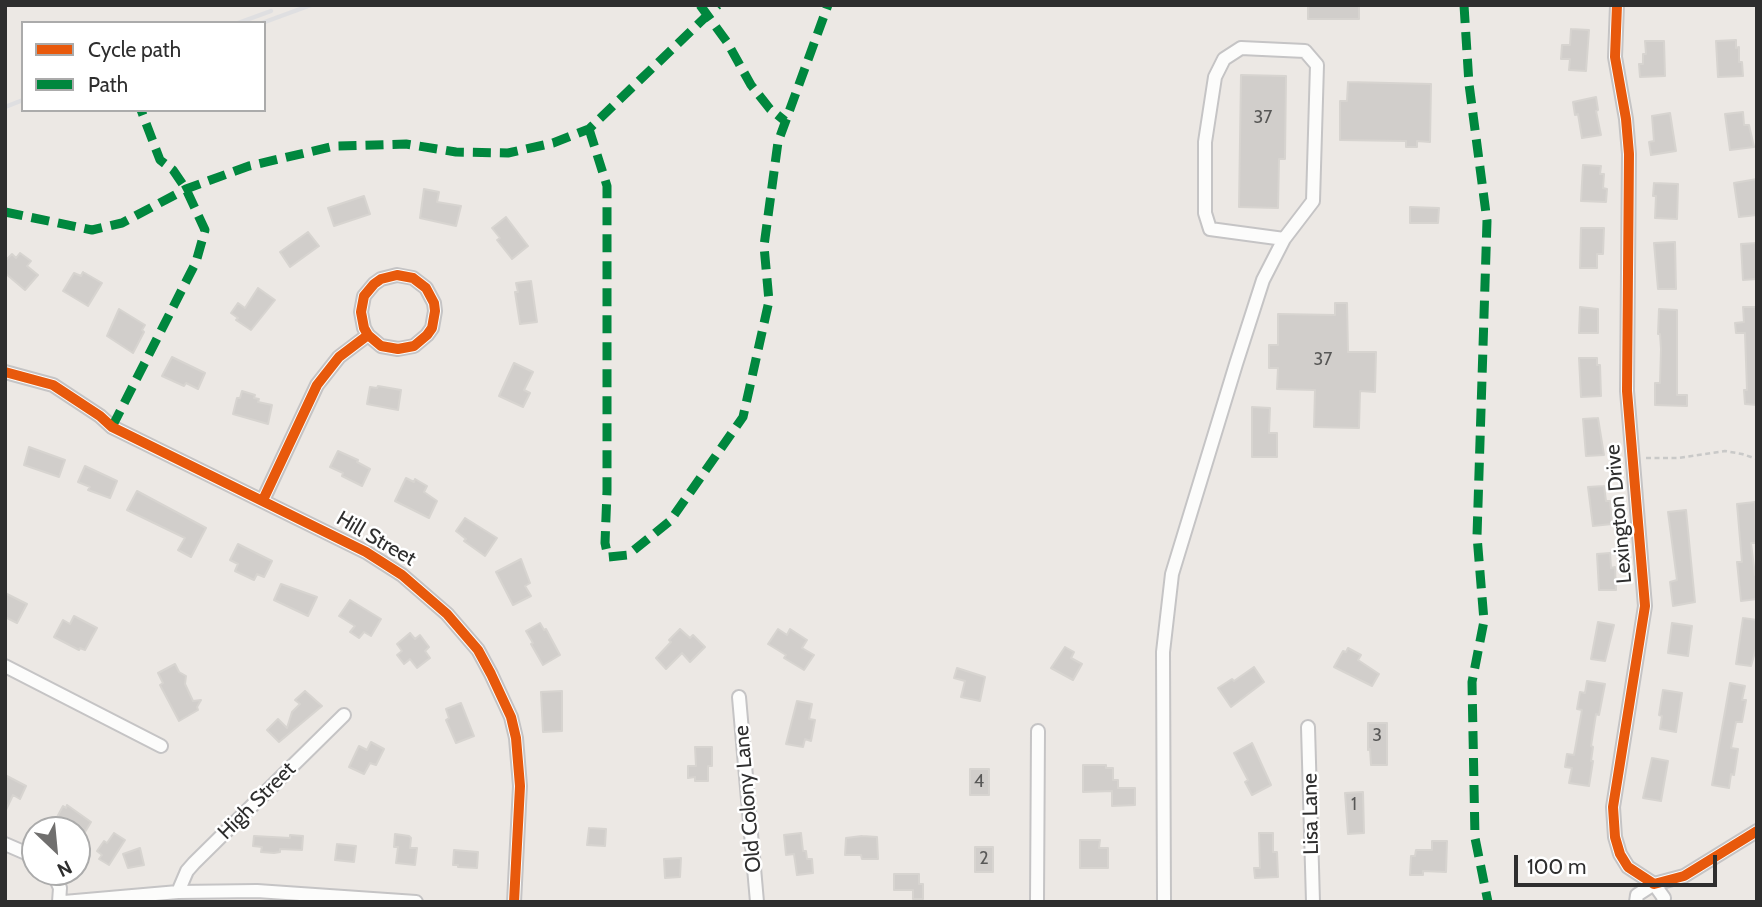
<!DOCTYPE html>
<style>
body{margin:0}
#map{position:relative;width:1762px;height:907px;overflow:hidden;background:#ece8e4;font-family:Cabin,sans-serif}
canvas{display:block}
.frame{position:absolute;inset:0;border:7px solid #2e2e2e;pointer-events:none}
.legend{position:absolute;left:21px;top:21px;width:245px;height:91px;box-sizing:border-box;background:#fff;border:2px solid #ababab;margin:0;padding:9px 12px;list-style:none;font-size:21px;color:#2e2e2e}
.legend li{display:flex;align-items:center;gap:14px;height:35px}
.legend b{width:35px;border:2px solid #ababab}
.north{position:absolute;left:21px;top:816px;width:70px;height:70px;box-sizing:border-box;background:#fff;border:2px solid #ababab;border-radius:50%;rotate:154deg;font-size:19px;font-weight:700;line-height:28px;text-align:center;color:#2e2e2e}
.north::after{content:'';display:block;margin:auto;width:24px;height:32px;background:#706f6e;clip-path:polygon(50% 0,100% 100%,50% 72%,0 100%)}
.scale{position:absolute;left:1514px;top:855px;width:203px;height:32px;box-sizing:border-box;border:4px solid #2e2e2e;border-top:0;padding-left:9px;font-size:21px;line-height:24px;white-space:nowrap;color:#2e2e2e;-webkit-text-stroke:5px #fff;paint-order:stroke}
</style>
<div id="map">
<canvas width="1762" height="907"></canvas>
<div class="frame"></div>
<ul class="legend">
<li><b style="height:9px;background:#e8590c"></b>Cycle path</li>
<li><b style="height:9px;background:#00873e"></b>Path</li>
</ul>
<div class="north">N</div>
<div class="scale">100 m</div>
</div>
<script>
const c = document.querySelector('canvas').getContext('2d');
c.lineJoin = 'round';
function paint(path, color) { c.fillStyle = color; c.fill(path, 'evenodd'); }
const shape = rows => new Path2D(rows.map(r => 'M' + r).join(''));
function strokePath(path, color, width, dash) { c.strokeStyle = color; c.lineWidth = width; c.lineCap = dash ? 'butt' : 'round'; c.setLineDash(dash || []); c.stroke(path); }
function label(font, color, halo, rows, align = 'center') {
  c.font = font + ' Cabin,sans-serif'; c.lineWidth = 5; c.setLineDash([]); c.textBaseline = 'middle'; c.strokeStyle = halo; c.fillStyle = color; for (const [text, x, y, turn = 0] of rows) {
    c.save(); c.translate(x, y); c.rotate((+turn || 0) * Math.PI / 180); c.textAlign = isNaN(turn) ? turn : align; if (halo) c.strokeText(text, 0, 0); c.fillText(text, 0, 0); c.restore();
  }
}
const building = shape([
 [1308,5,1359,5,1359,19,1308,19,1308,5],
 [1571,29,1589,30,1586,71,1569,70,1570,59,1561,59,1562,45,1570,45,1571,29],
 [1736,40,1736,48,1739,47,1739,62,1742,62,1743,76,1718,77,1716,41,1736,40],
 [1645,41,1664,41,1665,76,1640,77,1639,64,1643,64,1643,54,1646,54,1645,41],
 [1241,75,1286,76,1285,159,1279,159,1278,208,1239,207,1241,75],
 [1348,82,1431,84,1430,142,1417,141,1417,147,1406,147,1406,141,1340,140,1340,101,1347,101,1348,82],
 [1596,97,1598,110,1596,111,1601,135,1582,138,1578,114,1575,115,1573,102,1596,97],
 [1743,112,1744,125,1749,125,1754,147,1730,150,1725,114,1743,112],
 [1670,113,1676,151,1651,155,1649,142,1654,141,1652,116,1670,113],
 [1583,165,1601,166,1600,174,1604,174,1603,188,1607,189,1606,202,1581,201,1583,165],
 [1757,179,1757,215,1739,217,1734,183,1757,179],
 [1654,183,1678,184,1677,219,1655,218,1656,196,1653,196,1654,183],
 [424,189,439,192,437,202,461,206,456,226,420,218,424,189],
 [364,196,370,214,334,226,328,208,364,196],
 [1410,207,1439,208,1438,223,1410,223,1410,207],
 [506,217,528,246,512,259,497,240,500,238,492,228,506,217],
 [1581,228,1604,228,1603,254,1597,254,1597,268,1580,268,1581,228],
 [308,232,319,246,290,267,280,252,308,232],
 [1675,242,1676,289,1658,289,1654,243,1675,242],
 [1757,243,1757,279,1743,280,1741,244,1757,243],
 [20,253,31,261,27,266,38,275,25,290,5,273,5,261,12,254,16,258,20,253],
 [83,272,102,283,88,306,63,291,74,273,81,276,83,272],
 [531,281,537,322,520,324,515,292,518,292,516,283,531,281],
 [258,288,275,300,251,330,236,320,238,318,231,313,238,303,245,308,258,288],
 [1335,303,1347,303,1348,352,1376,352,1375,392,1360,391,1359,428,1314,427,1315,390,1277,389,1278,368,1269,368,1269,345,1278,345,1278,314,1335,315,1335,303],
 [1580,307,1598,309,1598,333,1579,333,1580,307],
 [1743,307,1757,307,1757,405,1745,404,1744,390,1747,390,1745,333,1736,333,1735,323,1744,322,1743,307],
 [119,309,145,325,142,330,144,332,133,353,107,336,119,309],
 [1659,309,1677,310,1677,395,1687,395,1687,406,1655,405,1655,383,1660,383,1661,349,1660,334,1658,334,1659,309],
 [172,357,205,373,198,389,186,383,184,386,162,376,172,357],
 [1579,358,1597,358,1597,365,1600,365,1601,396,1581,397,1579,358],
 [514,363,533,372,524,390,530,393,523,407,499,396,514,363],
 [378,386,401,390,398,410,367,404,370,387,377,388,378,386],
 [242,391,255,395,254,398,259,399,258,402,272,405,268,424,233,414,237,398,240,398,242,391],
 [1252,407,1270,408,1269,433,1277,433,1277,457,1252,457,1252,407],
 [1598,418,1604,455,1586,456,1583,419,1598,418],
 [29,447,65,460,59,477,24,465,29,447],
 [338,451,358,460,357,462,370,469,362,486,342,476,343,473,330,467,338,451],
 [85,466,117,481,110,498,88,490,90,487,78,482,85,466],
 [406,478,414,482,415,479,427,486,424,492,437,501,429,518,395,501,406,478],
 [1604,486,1606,501,1610,501,1612,524,1593,526,1588,487,1604,486],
 [137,491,206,528,191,557,178,550,185,538,127,510,137,491],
 [1755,502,1756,543,1751,543,1755,575,1757,575,1757,599,1741,601,1737,562,1742,562,1737,504,1755,502],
 [1686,510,1695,602,1673,606,1670,582,1677,580,1668,512,1686,510],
 [465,518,497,538,485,556,464,541,466,539,456,531,465,518],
 [238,544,272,561,264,577,257,574,254,580,235,571,238,564,230,560,238,544],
 [1610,553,1611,568,1615,567,1616,590,1599,590,1597,554,1610,553],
 [521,559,530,583,525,586,531,596,513,605,496,572,521,559],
 [281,584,317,597,308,616,274,600,281,584],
 [5,593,27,604,17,623,5,617,5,593],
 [350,600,381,619,371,636,364,632,359,638,350,632,355,626,339,616,350,600],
 [74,616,97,628,85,650,80,648,79,650,54,637,63,620,70,624,74,616],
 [1743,618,1757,620,1757,645,1751,666,1736,664,1743,618],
 [1598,622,1614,625,1605,661,1591,659,1598,622],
 [540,623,544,630,546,629,560,655,543,665,531,644,533,643,526,631,540,623],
 [1672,623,1692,626,1688,656,1668,653,1672,623],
 [680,629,690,638,693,635,705,647,690,662,682,653,666,669,656,658,671,642,669,640,680,629],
 [778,629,787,635,790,629,807,640,802,648,814,655,804,670,784,658,786,655,768,644,778,629],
 [410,633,415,639,420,635,429,647,425,651,430,658,417,668,410,659,404,664,397,655,402,651,397,644,410,633],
 [1065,647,1074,652,1071,658,1082,664,1073,680,1051,668,1065,647],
 [1348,648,1361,655,1358,660,1379,674,1372,686,1334,667,1343,651,1346,652,1348,648],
 [175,664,179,672,186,676,185,684,193,701,201,700,197,707,198,710,179,721,160,685,163,683,158,673,175,664],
 [1254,667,1264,682,1231,707,1218,688,1232,679,1234,681,1254,667],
 [957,668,985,677,980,701,961,697,965,681,954,678,957,668],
 [1587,681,1605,684,1599,715,1596,714,1591,746,1593,747,1591,761,1593,761,1589,786,1569,783,1572,768,1565,767,1567,754,1574,755,1582,710,1577,709,1580,692,1585,693,1587,681],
 [1730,683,1745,686,1742,700,1746,700,1742,722,1736,722,1731,748,1738,749,1734,775,1731,774,1729,788,1712,785,1730,683],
 [1663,690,1682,693,1676,732,1660,729,1662,716,1659,715,1663,690],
 [305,691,322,706,279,742,267,730,278,719,287,728,292,712,300,704,295,700,305,691],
 [562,691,562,731,543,732,541,692,562,691],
 [797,701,812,704,809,719,815,720,811,741,805,739,803,747,786,744,797,701],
 [461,703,474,736,456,743,446,720,449,718,446,709,461,703],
 [1368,723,1387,723,1387,765,1371,765,1370,749,1368,750,1368,723],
 [371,742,384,749,376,765,370,763,364,774,349,767,359,746,367,750,371,742],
 [1252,743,1271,785,1252,795,1245,782,1248,780,1234,753,1252,743],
 [695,747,712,747,712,766,708,766,708,781,695,781,695,777,688,778,688,766,696,766,695,747],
 [1652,758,1668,761,1661,801,1643,798,1652,758],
 [1083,765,1106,765,1106,768,1113,768,1113,780,1118,780,1118,788,1135,788,1135,805,1112,806,1112,791,1083,792,1083,765],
 [970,769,989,769,989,795,970,795,970,769],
 [5,775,26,786,20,799,13,795,5,812,5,775],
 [1363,792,1364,833,1348,834,1345,793,1363,792],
 [67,805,91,822,82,837,77,834,77,830,70,830,56,819,63,806,66,808,67,805],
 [589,828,606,829,605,846,587,845,589,828],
 [114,833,125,840,109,865,99,859,102,855,97,851,104,841,107,843,114,833],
 [801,833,803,851,806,851,807,859,812,859,813,873,797,875,794,854,786,855,784,835,801,833],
 [1259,833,1273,833,1273,852,1277,852,1278,877,1255,878,1254,868,1260,868,1259,833],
 [395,834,409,836,411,838,410,848,417,848,415,865,396,863,398,847,394,847,395,834],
 [290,835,303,836,302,850,280,849,280,852,274,853,261,852,262,847,253,846,254,836,290,838,290,835],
 [862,836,877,837,878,859,862,859,861,855,845,855,846,838,862,836],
 [1080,840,1100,840,1099,848,1108,848,1108,868,1080,868,1080,840],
 [1432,841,1447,841,1446,872,1423,871,1423,875,1410,875,1411,856,1415,856,1416,850,1432,850,1432,841],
 [337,844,356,846,354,862,335,860,337,844],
 [975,847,993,847,993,872,975,872,975,847],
 [140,848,144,865,128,868,123,854,140,848],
 [454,850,478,852,477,868,458,867,458,865,453,865,454,850],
 [681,858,680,877,665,878,664,859,681,858],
 [894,874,919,874,919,884,923,884,923,899,913,899,913,890,894,890,894,874]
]);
paint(building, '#d1cecb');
strokePath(building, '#d7d4d0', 2);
const minor = shape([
 [1617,5,1615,57,1626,119,1629,154,1627,391,1645,606,1613,807,1615,837,1620,854,1628,867,1654,884,1684,876,1757,831],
 [5,372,53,385,100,416,112,427,366,552,402,575,447,614,478,650,491,674,511,717,516,738,520,786,514,902],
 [263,500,317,385,339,357,368,335,381,346,398,349,414,346,427,335,432,328,435,311,434,303,426,288,413,278,397,275,381,279,374,284,364,296,361,312,364,328,368,335],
 [5,666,161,746],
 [739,697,757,902],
 [1308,727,1313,902],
 [5,844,35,857],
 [53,872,60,888,59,902],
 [178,892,187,871,194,863,344,715],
 [64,902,178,892,257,891,416,902],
 [1037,902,1038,731],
 [1164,902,1163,652,1172,574,1236,364,1263,280,1284,239,1313,201,1317,65,1305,51,1241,48,1224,59,1215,77,1205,142,1205,213,1210,229,1284,239],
 [1636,902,1637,895,1654,884,1664,898,1663,902]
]);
strokePath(minor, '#c5c4c5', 16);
strokePath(shape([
 [1646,458,1678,458,1725,451,1742,454,1757,459]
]), '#c9c9c8', 2.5, [5, 3.5]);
strokePath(minor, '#fcfcfb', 12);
strokePath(shape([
 [238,23,271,11],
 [262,23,311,5],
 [5,107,23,100]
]), '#dfdfe1', 4.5);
strokePath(shape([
 [700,5,727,42,751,85,770,109,785,121],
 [1464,5,1469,84,1487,221,1477,536,1484,621,1472,682,1475,838,1488,902],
 [589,129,607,186,607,491,605,543,608,557,628,555,670,521,743,417,769,301,764,246,778,142,828,5],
 [5,212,92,230,122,223,186,189,249,166,335,146,406,144,456,152,508,153,553,143,589,129,718,5],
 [112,427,196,262,205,230,186,189,173,170,160,160,141,110]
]), '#00873e', 9, [18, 9]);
strokePath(shape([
 [1617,5,1615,57,1626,119,1629,154,1627,391,1645,606,1613,807,1615,837,1620,854,1628,867,1654,884,1684,876,1757,831],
 [5,372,53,385,100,416,112,427,366,552,402,575,447,614,478,650,491,674,511,717,516,738,520,786,514,902],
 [263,500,317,385,339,357,368,335,381,346,398,349,414,346,427,335,432,328,435,311,434,303,426,288,413,278,397,275,381,279,374,284,364,296,361,312,364,328,368,335]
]), '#e8590c', 10);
label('18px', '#585857', null, [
 ["37",1263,118],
 ["37",1323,360],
 ["3",1377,736],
 ["4",979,782],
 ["1",1354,805],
 ["2",984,859]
]);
label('21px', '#2e2e2e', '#fff', [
 ["Lexington Drive",1619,514,-95],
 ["Hill Street",376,539,30],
 ["Old Colony Lane",748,799,-95],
 ["High Street",257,801,-45],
 ["Lisa Lane",1311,814,-91]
]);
</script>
